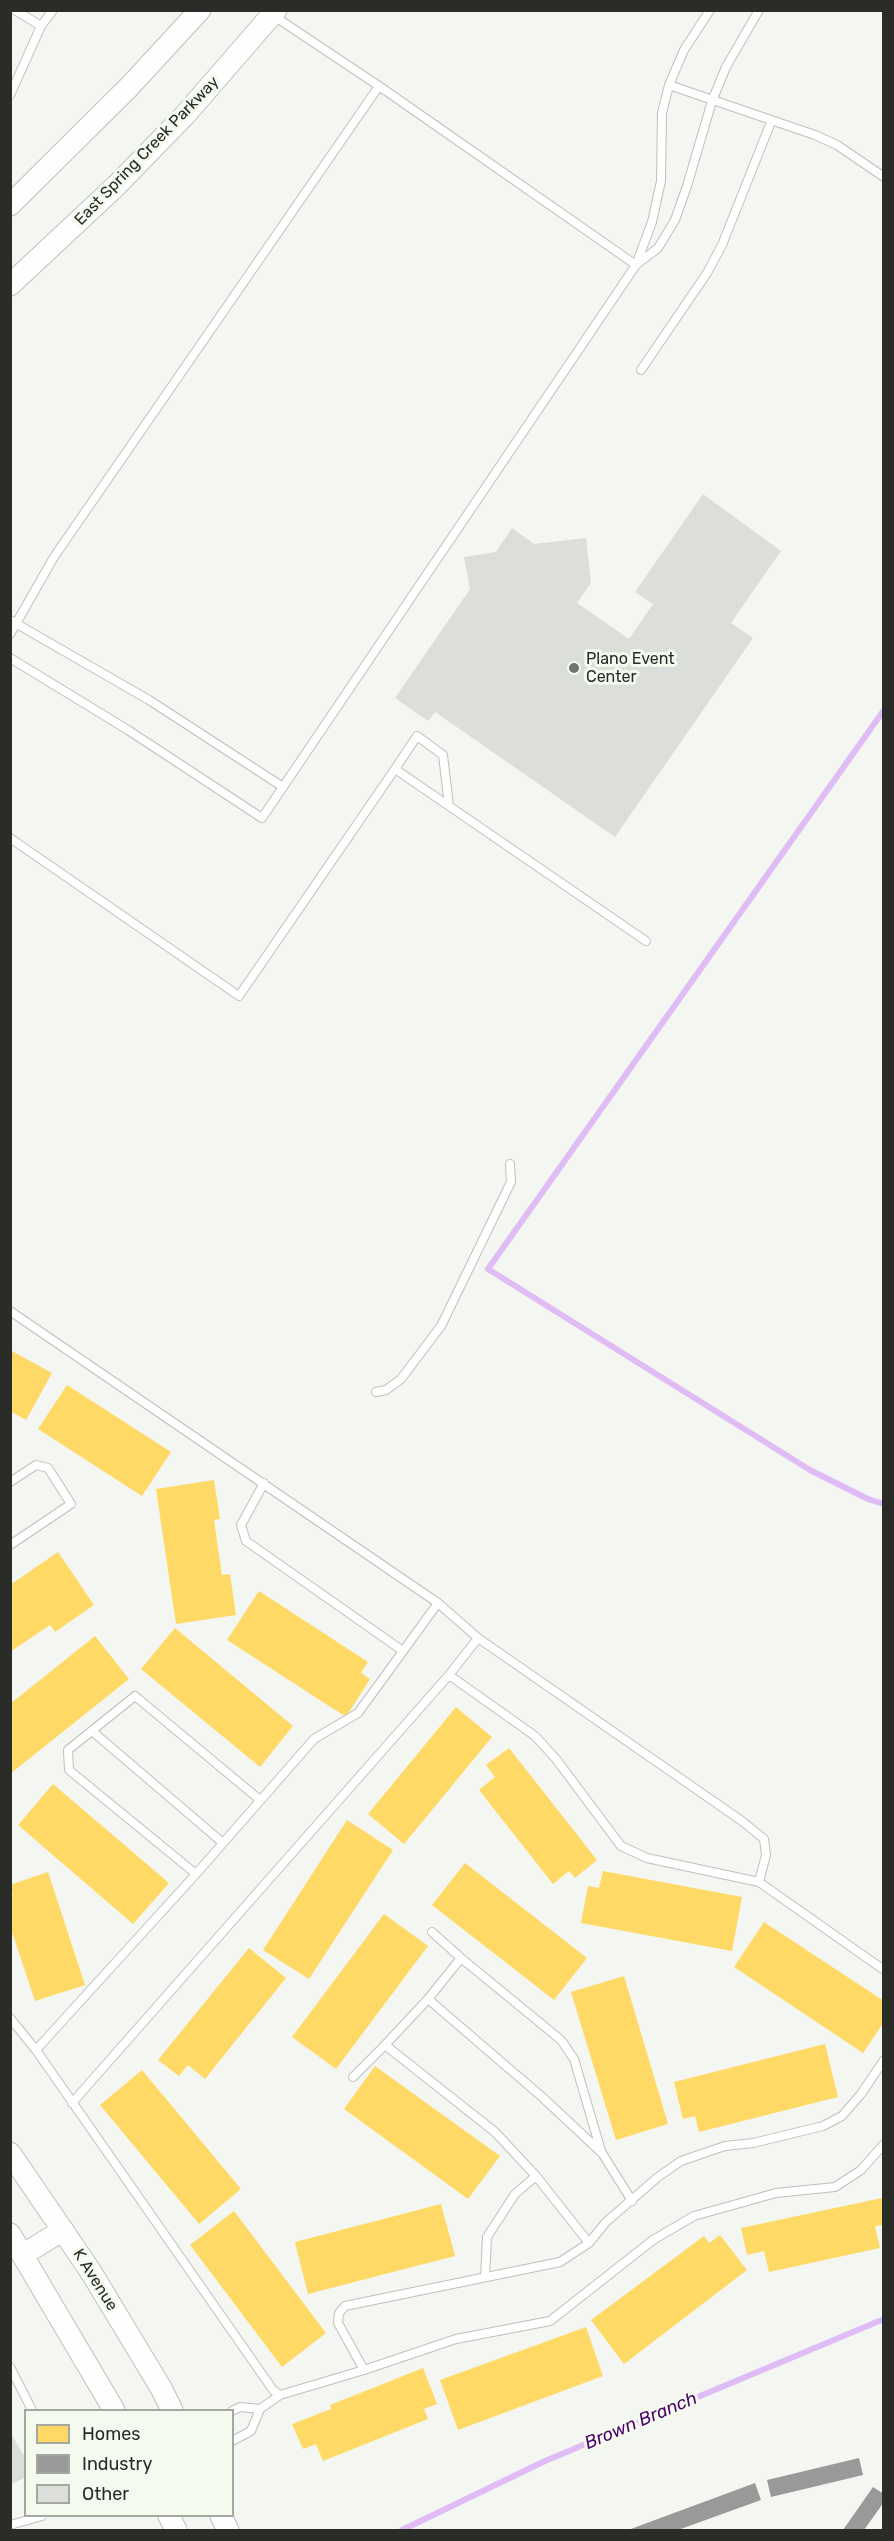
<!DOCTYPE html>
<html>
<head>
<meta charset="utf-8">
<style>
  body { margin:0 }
  #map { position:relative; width:894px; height:2541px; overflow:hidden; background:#f4f7f1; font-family:Rubik,sans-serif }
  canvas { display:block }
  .frame { position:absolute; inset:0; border:12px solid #2a2c28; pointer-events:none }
  .legend { position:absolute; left:24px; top:2409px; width:210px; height:108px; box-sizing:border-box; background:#f5faee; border:2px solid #a4a89f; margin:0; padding:8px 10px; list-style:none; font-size:18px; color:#2a2c28 }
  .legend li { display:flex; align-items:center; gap:12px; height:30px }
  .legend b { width:30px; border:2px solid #a4a89f }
</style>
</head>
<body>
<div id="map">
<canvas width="894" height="2541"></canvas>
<div class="frame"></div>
<ul class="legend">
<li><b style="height:16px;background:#ffd966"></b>Homes</li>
<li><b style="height:16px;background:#999"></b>Industry</li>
<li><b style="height:16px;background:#dcded9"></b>Other</li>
</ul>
</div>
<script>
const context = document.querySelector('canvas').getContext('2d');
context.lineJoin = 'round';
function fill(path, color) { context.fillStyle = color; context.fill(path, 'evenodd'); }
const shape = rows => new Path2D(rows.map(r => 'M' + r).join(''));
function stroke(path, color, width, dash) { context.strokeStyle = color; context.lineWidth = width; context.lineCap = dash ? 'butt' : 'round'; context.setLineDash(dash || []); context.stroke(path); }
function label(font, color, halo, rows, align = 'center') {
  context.font = font + ' Rubik,sans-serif'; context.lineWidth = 6; context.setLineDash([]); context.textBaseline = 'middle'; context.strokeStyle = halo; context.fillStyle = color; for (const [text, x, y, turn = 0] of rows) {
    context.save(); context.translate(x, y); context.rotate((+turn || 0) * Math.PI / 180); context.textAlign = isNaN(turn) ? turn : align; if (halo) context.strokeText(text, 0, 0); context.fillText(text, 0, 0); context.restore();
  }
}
fill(shape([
  [10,1350,52,1373,26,1420,10,1411],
  [67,1385,171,1452,142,1496,38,1429],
  [214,1480,220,1519,214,1520,222,1575,230,1574,236,1615,176,1624,156,1489],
  [58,1552,94,1605,55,1632,50,1625,10,1652,10,1585],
  [259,1591,368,1662,361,1673,370,1679,346,1717,227,1640],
  [175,1628,293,1726,260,1767,141,1669],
  [95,1636,129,1679,10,1774,10,1704],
  [456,1707,492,1737,404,1844,368,1814],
  [509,1748,597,1860,575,1878,569,1871,553,1884,479,1790,495,1777,486,1765],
  [53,1784,169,1883,133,1924,18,1825],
  [347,1820,393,1850,309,1979,263,1950],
  [465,1863,587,1958,554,2000,432,1905],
  [603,1871,742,1897,732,1951,581,1923,588,1886,599,1888],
  [48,1872,85,1985,35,2001,10,1926,10,1896,13,1895,10,1885],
  [384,1914,428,1946,336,2069,292,2037],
  [764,1922,884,2001,884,2022,863,2053,734,1967],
  [249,1948,286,1978,205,2079,188,2065,179,2076,158,2060],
  [624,1976,668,2124,616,2140,571,1992],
  [825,2044,838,2097,699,2132,695,2116,683,2119,674,2082],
  [375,2066,500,2156,468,2199,344,2109],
  [142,2070,241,2189,199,2224,100,2105],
  [882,2198,884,2225,875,2226,880,2248,769,2272,764,2251,747,2255,741,2228],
  [441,2204,455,2256,308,2294,295,2242],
  [234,2211,326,2333,282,2367,190,2245],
  [720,2235,747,2270,624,2364,591,2320,704,2236,709,2243],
  [586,2327,603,2376,458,2430,440,2380],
  [423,2368,437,2404,424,2409,428,2419,323,2461,316,2444,303,2449,292,2424,331,2409,330,2405]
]), '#ffd966');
fill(shape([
  [859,2458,863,2475,771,2497,767,2480],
  [755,2483,761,2500,678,2530,628,2530],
  [873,2487,884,2494,884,2502,864,2530,843,2530]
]), '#999');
stroke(shape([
  [884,710,488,1269,810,1470,868,1499,884,1504],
  [402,2530,545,2461,884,2319]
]), '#dfbcf5', 6);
fill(shape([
  [703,494,781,551,731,623,753,638,615,837,435,712,428,721,395,698,470,589,464,557,496,552,512,528,534,544,586,538,591,583,577,603,629,639,653,604,635,592],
  [10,2432,26,2459,26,2477,10,2485]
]), '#dcded9');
const lane = shape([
  [15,10,41,26],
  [274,16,379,86,636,265],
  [669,85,815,135,837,145,884,177],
  [10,95,41,26,53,10],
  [637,264,658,248,675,220,687,186,712,101,726,67,759,10],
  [641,370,707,273,722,245,771,122],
  [10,620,149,700,283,787],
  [10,634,54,557,379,86],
  [10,658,128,730,262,818,636,265,652,222,661,181,662,113,669,85,684,50,710,10],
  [395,769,417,736,443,755,449,806],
  [10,838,239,996,395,769,646,941],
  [10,1311,438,1603,478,1638,742,1821,764,1839,766,1855,759,1882],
  [376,1392,386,1390,401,1379,441,1326,511,1182,510,1164],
  [10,1482,36,1465,48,1468,71,1504,10,1545],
  [264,1483,241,1525,246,1541,403,1651],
  [449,1675,535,1736,556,1759,621,1846,647,1858,759,1882,884,1970],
  [92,1731,223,1843],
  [196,1874,69,1770,68,1750,135,1696,260,1800],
  [432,1932,461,1958],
  [428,1999,461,1958,561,2040,574,2059,601,2151],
  [10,2018,36,2050,273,2390,280,2395,364,2370,456,2339,550,2321,653,2240,694,2216,776,2193,835,2187,861,2170,884,2144],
  [36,2050,196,1874,314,1739,358,1713,438,1603],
  [353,2077,385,2045],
  [72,2103,449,1675,478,1638],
  [589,2243,536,2176,495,2132,385,2045,428,1999,541,2096,602,2153,632,2201],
  [485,2277,487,2237,515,2194,536,2176],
  [10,2367,32,2410],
  [364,2370,338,2323,339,2313,345,2306,560,2262,589,2243,606,2222,658,2177,681,2161,725,2146,753,2143,823,2126,842,2116,861,2094,884,2060],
  [232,2411,240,2407,260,2409],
  [232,2441,251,2431,260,2409,280,2395],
  [10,2525,42,2516]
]);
const secondary = shape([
  [10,205,129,87,200,10],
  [10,285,117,185,185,115,276,10],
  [10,2153,91,2272,161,2388,172,2410],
  [10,2234,114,2410],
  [24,2254,63,2230],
  [169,2516,176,2530],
  [221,2516,228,2530]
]);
stroke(lane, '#bec0bc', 10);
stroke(secondary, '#bec0bc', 23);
stroke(lane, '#fdfefd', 8);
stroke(secondary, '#fdfefd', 21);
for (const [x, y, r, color] of [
  [574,668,6,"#71736e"]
]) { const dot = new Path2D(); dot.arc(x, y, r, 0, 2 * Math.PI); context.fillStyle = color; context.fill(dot); stroke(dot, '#f5faee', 2); }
label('16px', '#2a2c28', '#f5faee', [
  ["East Spring Creek Parkway",147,151,-46],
  ["K Avenue",95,2280,58]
]);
label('16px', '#2a2c28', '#f5faee', [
  ["Plano Event",586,659],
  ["Center",586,677]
], 'left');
label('italic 18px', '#4b026a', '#f5faee', [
  ["Brown Branch",641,2421,-23]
]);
</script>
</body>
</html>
